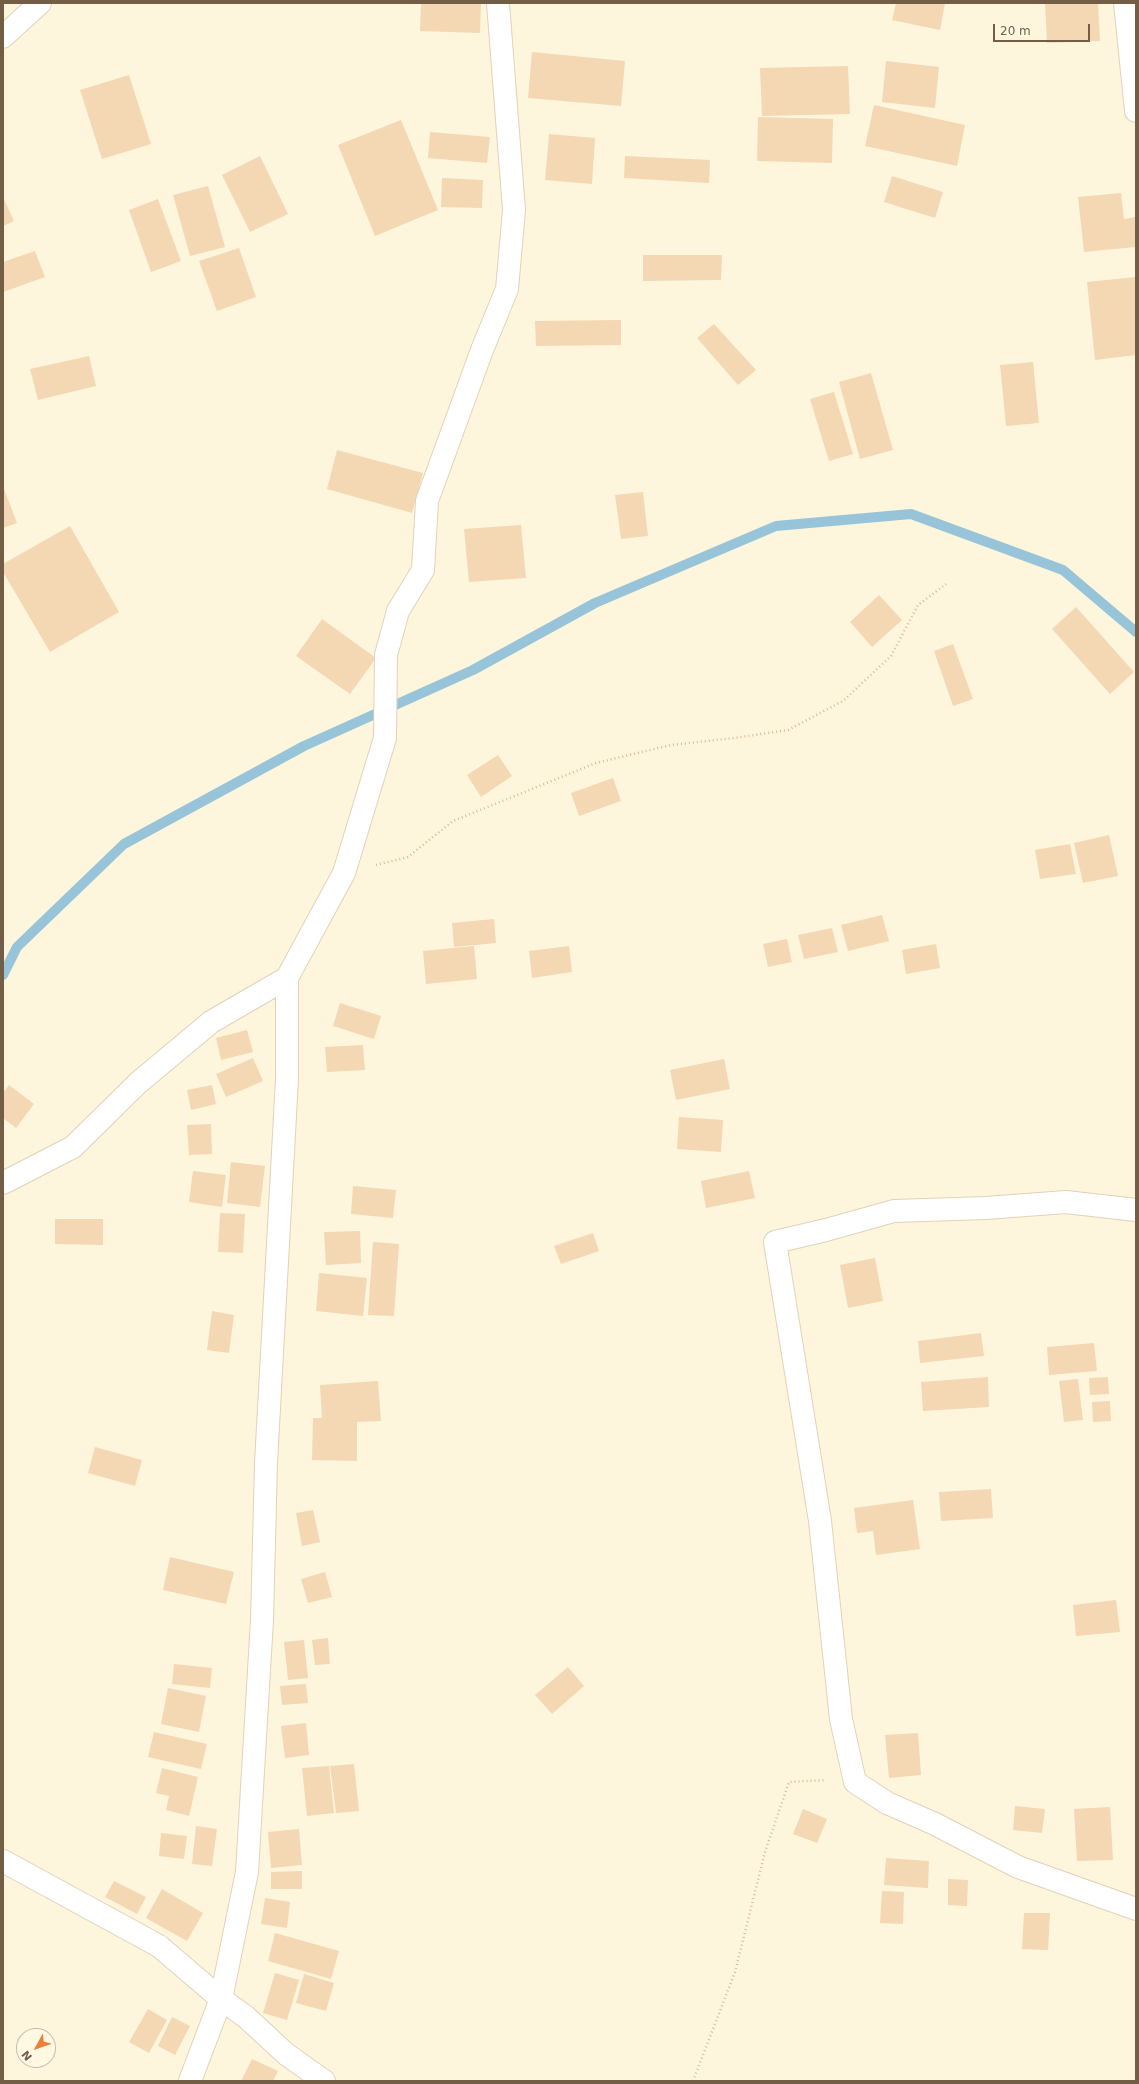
<!DOCTYPE html>
<html>
<head>
<meta charset="utf-8">
<style>
  body { margin:0 }
  #map { position:relative; width:1139px; height:2084px; overflow:hidden; background:#fdf6dd; font-family:"DejaVu Sans",sans-serif }
  canvas { display:block }
  .frame { position:absolute; inset:0; border:4px solid #735d45; pointer-events:none }
  .north { position:absolute; left:16px; top:2028px; width:40px; height:40px; box-sizing:border-box; background:#fff9e4; border:1px solid #c7bba4; border-radius:50%; rotate:230deg; font-size:11px; font-weight:700; line-height:16px; text-align:center; color:#735d45 }
  .north::after { content:''; display:block; margin:auto; width:14px; height:18px; background:#ee7f3b; clip-path:polygon(50% 0,100% 100%,50% 72%,0 100%) }
  .scale { position:absolute; left:993px; top:24px; width:97px; height:18px; box-sizing:border-box; border:2px solid #735d45; border-top:0; padding-left:5px; font-size:12px; line-height:14px; white-space:nowrap; color:#735d45; -webkit-text-stroke:3px #fff9e4; paint-order:stroke }
</style>
</head>
<body>
<div id="map">
<canvas width="1139" height="2084"></canvas>
<div class="frame"></div>
<div class="north">N</div>
<div class="scale">20 m</div>
</div>
<script>
const context = document.querySelector('canvas').getContext('2d');
context.lineJoin = 'round';
const shape = rows => new Path2D(rows.map(r => 'M' + r).join(''));
function stroke(path, color, width, dash) { context.strokeStyle = color; context.lineWidth = width; context.lineCap = dash ? 'butt' : 'round'; context.setLineDash(dash || []); context.stroke(path); }
function fill(path, color) { context.fillStyle = color; context.fill(path, 'evenodd'); }
stroke(shape([
  [3,975,17,947,124,844,304,746,473,670,595,603,776,526,911,514,1063,570,1136,632]
]), '#97c4d9', 10);
fill(shape([
  [421,3,481,3,480,33,420,31],
  [896,3,945,3,940,30,892,20],
  [1045,3,1098,3,1100,41,1047,43],
  [532,52,625,61,621,106,528,98],
  [886,61,939,67,935,108,882,102],
  [848,66,850,114,762,116,760,68],
  [129,75,151,144,102,159,80,90],
  [874,105,965,125,957,166,865,146],
  [758,117,833,119,832,163,757,161],
  [401,120,438,210,375,236,338,145],
  [430,132,490,137,487,163,428,158],
  [549,134,595,138,592,184,545,180],
  [260,156,288,214,250,232,222,175],
  [625,156,710,160,709,183,624,178],
  [892,176,943,192,935,218,884,202],
  [442,178,483,180,482,208,441,207],
  [208,186,225,247,190,256,173,195],
  [1121,193,1124,219,1135,217,1136,247,1084,252,1078,197],
  [3,197,14,221,3,226],
  [158,199,181,261,151,272,129,210],
  [239,248,256,297,217,311,199,261],
  [35,251,45,277,3,292,3,262],
  [643,255,722,255,721,280,643,281],
  [1136,277,1136,355,1095,360,1087,282],
  [621,320,621,345,536,346,535,321],
  [714,324,756,370,738,385,697,338],
  [89,356,96,386,38,400,30,369],
  [1033,362,1039,423,1006,426,1000,365],
  [871,373,893,450,860,459,839,382],
  [834,392,853,454,829,461,810,399],
  [337,450,423,473,412,513,327,489],
  [3,486,17,523,3,528],
  [643,492,648,536,621,539,615,495],
  [521,525,526,578,469,582,464,529],
  [70,526,119,612,50,652,3,572,3,564],
  [879,595,902,620,872,647,850,622],
  [1076,607,1134,672,1110,694,1052,629],
  [322,619,376,658,350,694,296,656],
  [953,644,973,699,953,706,934,651],
  [498,755,512,776,481,797,467,775],
  [613,778,621,801,579,816,571,793],
  [1109,835,1118,876,1083,883,1074,843],
  [1070,844,1076,874,1040,879,1035,850],
  [882,915,889,941,848,951,841,925],
  [494,919,496,943,454,947,452,923],
  [832,928,838,952,804,959,798,935],
  [787,939,792,962,768,967,763,944],
  [936,944,940,968,906,974,902,950],
  [474,946,477,979,426,984,423,951],
  [569,946,572,972,532,978,529,951],
  [340,1003,381,1016,374,1039,333,1026],
  [247,1030,253,1052,221,1060,216,1038],
  [363,1045,365,1070,327,1072,325,1047],
  [253,1058,263,1081,226,1097,216,1074],
  [724,1059,730,1089,676,1100,670,1070],
  [9,1085,34,1104,16,1128,3,1118,3,1093],
  [212,1085,216,1104,191,1110,187,1090],
  [679,1117,723,1120,721,1152,677,1149],
  [211,1124,212,1154,189,1155,187,1125],
  [231,1162,265,1166,260,1207,227,1203],
  [193,1171,226,1175,222,1207,189,1202],
  [749,1171,755,1198,706,1208,701,1181],
  [353,1186,396,1190,393,1218,351,1214],
  [220,1213,245,1214,243,1253,218,1252],
  [55,1219,103,1219,103,1245,55,1244],
  [360,1231,361,1263,326,1265,324,1232],
  [593,1233,599,1251,561,1264,554,1246],
  [373,1242,399,1244,394,1316,368,1315],
  [875,1258,883,1301,848,1308,840,1265],
  [319,1273,367,1278,363,1316,316,1311],
  [212,1311,234,1315,229,1353,207,1350],
  [981,1333,984,1356,920,1363,918,1341],
  [1094,1343,1097,1371,1049,1375,1047,1347],
  [988,1377,989,1407,923,1411,921,1382],
  [1108,1377,1109,1394,1090,1395,1089,1378],
  [1078,1379,1083,1420,1064,1422,1059,1381],
  [378,1381,381,1421,357,1422,357,1461,312,1460,313,1418,322,1418,320,1385],
  [1110,1401,1111,1421,1093,1422,1092,1402],
  [95,1447,142,1460,135,1486,88,1473],
  [991,1489,993,1518,941,1521,939,1492],
  [913,1500,920,1549,876,1555,873,1531,857,1533,854,1508],
  [313,1510,320,1542,302,1546,296,1513],
  [170,1557,234,1572,226,1604,163,1590],
  [325,1572,332,1597,308,1603,301,1579],
  [1116,1600,1120,1632,1076,1636,1073,1605],
  [328,1638,330,1664,315,1665,312,1640],
  [304,1640,308,1678,288,1680,284,1642],
  [174,1664,212,1668,210,1688,172,1684],
  [568,1667,584,1686,552,1714,535,1695],
  [306,1684,308,1703,282,1705,280,1686],
  [168,1688,206,1696,199,1732,161,1724],
  [306,1723,309,1755,285,1758,281,1726],
  [154,1732,207,1744,201,1769,148,1757],
  [918,1733,921,1775,889,1778,885,1735],
  [354,1764,359,1811,336,1813,330,1766],
  [329,1766,334,1813,307,1816,302,1768],
  [162,1768,198,1777,189,1816,166,1810,169,1796,156,1793],
  [1015,1806,1045,1809,1042,1833,1013,1830],
  [1110,1807,1113,1860,1077,1861,1074,1809],
  [803,1809,827,1819,817,1843,793,1834],
  [196,1826,217,1829,212,1866,192,1864],
  [299,1829,302,1865,271,1868,268,1832],
  [161,1833,187,1836,184,1859,159,1856],
  [886,1858,929,1861,928,1888,884,1885],
  [302,1871,302,1889,271,1889,271,1872],
  [948,1879,968,1880,967,1906,948,1905],
  [114,1881,146,1897,137,1914,105,1897],
  [162,1889,203,1913,187,1941,146,1918],
  [882,1891,904,1892,903,1924,880,1923],
  [265,1898,290,1902,287,1928,261,1924],
  [1024,1913,1050,1913,1048,1950,1022,1949],
  [275,1933,339,1951,331,1979,268,1961],
  [275,1973,299,1980,287,2020,263,2013],
  [304,1974,334,1983,326,2011,296,2003],
  [148,2009,167,2020,149,2053,129,2042],
  [172,2017,190,2026,175,2055,158,2046],
  [252,2059,278,2071,273,2081,241,2081]
]), '#f4d7b3');
const street = shape([
  [1125,3,1136,111],
  [3,37,40,3],
  [3,1183,73,1147,138,1083,211,1022,287,978],
  [1136,1210,1066,1202,986,1208,894,1211,826,1230,775,1242,820,1521,841,1719,855,1782,887,1803,935,1824,1018,1867,1136,1909],
  [3,1861,159,1946,221,1999,246,2017,286,2054,324,2081],
  [190,2081,221,1999,247,1872,262,1620,266,1463,287,1079,287,978,344,873,385,738,386,655,398,611,423,570,427,501,482,350,507,289,514,210,498,3]
]);
stroke(street, '#e1d2b9', 24);
stroke(shape([
  [376,865,408,857,453,821,596,763,671,745,734,738,788,730,843,701,891,656,918,605,946,584],
  [693,2081,735,1972,765,1852,789,1782,826,1780]
]), '#d8ba97', 2.5, [1, 3]);
stroke(street, '#fff', 22);
</script>
</body>
</html>
